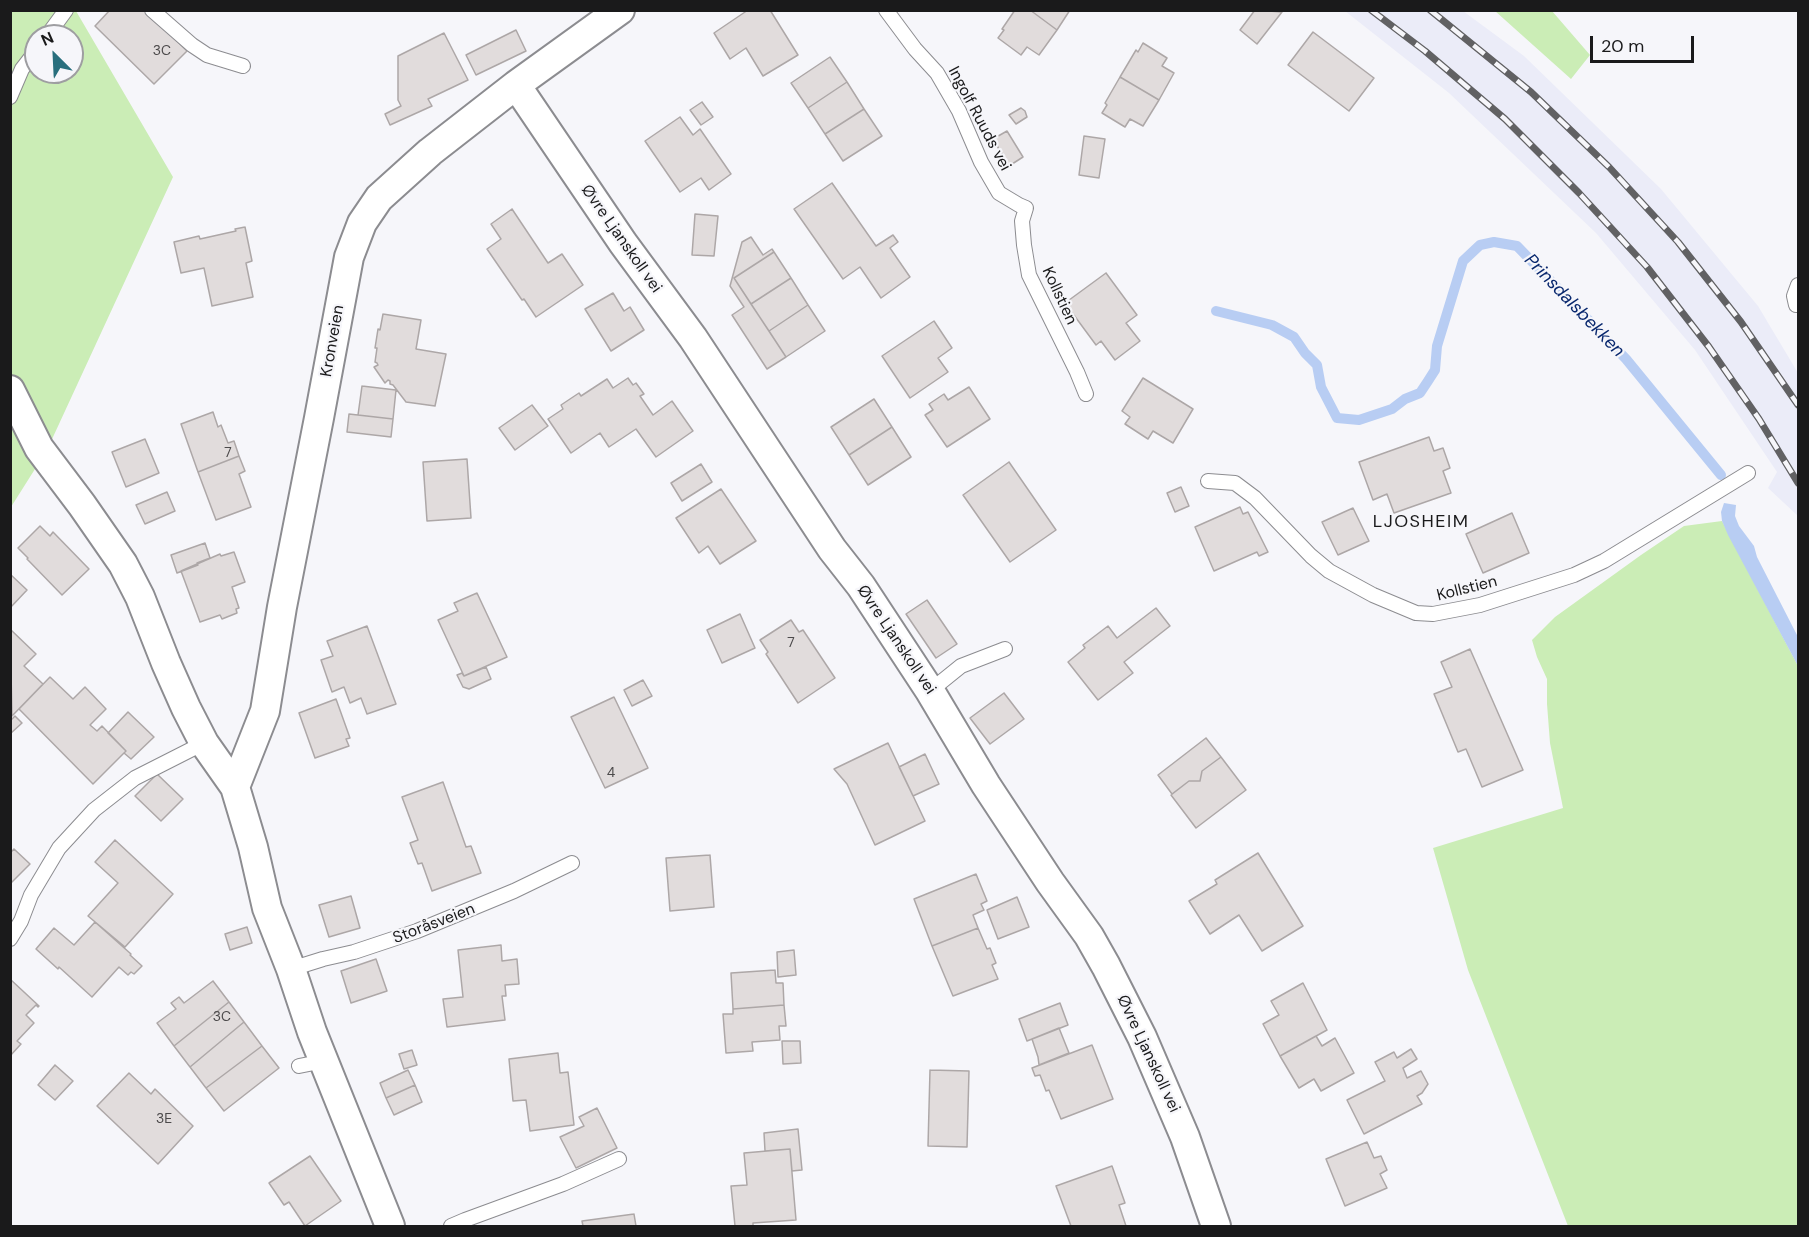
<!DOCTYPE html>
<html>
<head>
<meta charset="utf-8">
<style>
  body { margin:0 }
  #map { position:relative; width:1809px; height:1237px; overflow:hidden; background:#f6f6fa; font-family:"DM Sans",sans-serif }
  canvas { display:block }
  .frame { position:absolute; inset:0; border:12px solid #1a1a1b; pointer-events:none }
  .north { position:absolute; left:24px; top:24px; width:60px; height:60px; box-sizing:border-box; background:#f6f6fa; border:2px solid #9e9ea1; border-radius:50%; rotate:336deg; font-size:16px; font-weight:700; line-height:24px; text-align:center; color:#1a1a1b }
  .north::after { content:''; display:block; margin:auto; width:21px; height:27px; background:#296f7d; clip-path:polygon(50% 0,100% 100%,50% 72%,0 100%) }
  .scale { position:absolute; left:1590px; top:36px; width:104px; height:27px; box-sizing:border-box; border:3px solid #1a1a1b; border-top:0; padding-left:8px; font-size:18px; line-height:21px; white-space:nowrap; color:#1a1a1b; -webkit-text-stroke:4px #f6f6fa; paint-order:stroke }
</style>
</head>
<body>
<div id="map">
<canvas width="1809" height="1237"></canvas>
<div class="frame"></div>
<div class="north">N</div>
<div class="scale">20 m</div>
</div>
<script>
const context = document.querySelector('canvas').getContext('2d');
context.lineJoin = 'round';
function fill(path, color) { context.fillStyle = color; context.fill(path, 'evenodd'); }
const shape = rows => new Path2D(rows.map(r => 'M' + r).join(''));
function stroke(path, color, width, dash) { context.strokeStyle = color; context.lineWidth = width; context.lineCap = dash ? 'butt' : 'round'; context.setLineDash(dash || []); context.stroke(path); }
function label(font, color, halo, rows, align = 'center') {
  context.font = font + ' "DM Sans",sans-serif'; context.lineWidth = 4.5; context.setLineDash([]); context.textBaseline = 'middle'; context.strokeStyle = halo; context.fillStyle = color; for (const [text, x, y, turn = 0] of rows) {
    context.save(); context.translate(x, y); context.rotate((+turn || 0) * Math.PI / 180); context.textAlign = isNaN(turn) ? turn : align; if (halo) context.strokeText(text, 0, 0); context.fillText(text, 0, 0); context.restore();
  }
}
fill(shape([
  [1345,11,1463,11,1524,56,1661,189,1758,306,1798,373,1798,516,1768,488,1777,472,1695,350,1596,233,1449,93]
]), '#ebecf8');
fill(shape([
  [11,11,76,11,173,177,47,450,11,507],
  [36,36,72,36,72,72,36,72],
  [1495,11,1552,11,1590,55,1571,79],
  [1722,521,1798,666,1798,1226,1568,1226,1468,970,1433,848,1563,808,1550,743,1547,704,1547,679,1537,657,1532,640,1555,617,1641,555,1684,526]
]), '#cbedb6');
fill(shape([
  [1724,503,1736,505,1735,516,1739,526,1754,546,1757,557,1798,637,1798,666,1728,535,1722,521,1721,512]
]), '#b8cdf3');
stroke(shape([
  [1216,311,1272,325,1294,337,1305,353,1317,365,1321,387,1337,418,1359,420,1392,409,1405,399,1420,393,1428,381,1435,370,1437,346,1463,261,1480,245,1494,242,1517,246,1626,359,1721,475]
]), '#b8cdf3', 10);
const building = shape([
  [110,10,146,10,187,51,154,84,95,26,110,10],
  [748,10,770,10,798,55,763,76,746,48,730,59,714,33,748,10],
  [1015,10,1030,10,1057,30,1039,55,1027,47,1021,55,998,38,1004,30,1002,29,1015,10],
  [1030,10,1070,10,1057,30,1030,10],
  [1255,10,1282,12,1257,44,1240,30,1255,10],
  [516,30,526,51,476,75,466,55,516,30],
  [1313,32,1374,78,1349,111,1288,65,1313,32],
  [444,33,468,80,428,99,432,106,390,125,385,114,401,106,398,100,398,56,444,33],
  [1143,43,1167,58,1162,66,1174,73,1159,100,1120,77,1136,50,1138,52,1143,43],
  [830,57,847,82,808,108,791,83,830,57],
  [1120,77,1159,100,1143,126,1130,119,1125,127,1102,113,1107,105,1105,103,1120,77],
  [847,82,864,109,825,134,808,108,847,82],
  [702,102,713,117,701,125,690,110,702,102],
  [1021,108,1025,111,1027,117,1016,124,1009,115,1021,108],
  [864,109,882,136,843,161,825,134,864,109],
  [680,117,693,135,700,129,731,174,709,190,701,178,680,192,645,141,680,117],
  [1007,131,1023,157,1009,166,993,139,1007,131],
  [1084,136,1105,139,1099,178,1079,175,1084,136],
  [832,183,876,246,893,235,898,242,890,248,910,277,881,298,860,267,843,279,794,209,832,183],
  [512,209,548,263,562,254,583,285,536,317,524,299,522,300,487,249,501,239,491,224,512,209],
  [695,214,718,216,714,256,692,255,695,214],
  [245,227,252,261,246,263,253,297,212,306,204,268,181,273,174,242,199,236,200,239,236,231,235,229,245,227],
  [751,237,763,255,772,249,774,252,734,278,786,357,767,369,732,315,744,307,730,286,742,242,751,237],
  [774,252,791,278,751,304,734,278,774,252],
  [1106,273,1137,315,1126,323,1140,341,1115,360,1101,341,1096,345,1065,303,1106,273],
  [791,278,808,305,769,331,751,304,791,278],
  [613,293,624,311,630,307,644,330,611,351,585,309,613,293],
  [808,305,825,331,786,357,769,331,808,305],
  [383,314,421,320,416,349,446,354,435,406,406,402,393,385,390,384,390,381,388,380,385,383,374,367,378,365,377,363,375,362,377,348,375,348,378,329,380,330,383,314],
  [934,321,952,348,938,358,948,372,910,398,882,356,934,321],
  [628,378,633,385,636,383,644,394,640,396,653,415,672,401,693,431,656,457,636,429,609,447,600,433,571,453,548,419,563,409,561,405,579,393,581,396,607,379,613,388,628,378],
  [1143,378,1193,409,1173,443,1153,431,1148,439,1125,424,1130,417,1122,411,1143,378],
  [362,386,396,390,393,419,358,415,362,386],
  [969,387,990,419,947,447,925,415,933,410,929,404,944,394,948,400,969,387],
  [874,399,892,427,849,455,831,427,874,399],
  [532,405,548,426,515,450,499,428,532,405],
  [213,412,218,427,221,425,228,443,234,441,239,456,198,472,181,424,213,412],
  [349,414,393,419,391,437,347,432,349,414],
  [892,427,911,457,868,485,849,455,892,427],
  [1429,437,1434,451,1443,448,1450,468,1443,471,1451,493,1394,513,1387,494,1373,500,1359,462,1429,437],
  [145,439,159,473,126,487,112,452,145,439],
  [239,456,245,471,239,474,251,507,216,520,198,472,239,456],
  [467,459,471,518,427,521,423,462,467,459],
  [1009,462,1056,530,1010,562,963,495,1009,462],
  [701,464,712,482,682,501,671,483,701,464],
  [1181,487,1189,506,1175,512,1167,493,1181,487],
  [721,489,756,541,720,564,708,546,699,553,676,518,721,489],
  [167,492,175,511,145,524,136,505,167,492],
  [1240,507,1243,514,1248,512,1268,552,1259,556,1257,552,1214,571,1195,527,1240,507],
  [1353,508,1369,541,1338,555,1322,522,1353,508],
  [1512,513,1529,553,1483,573,1466,534,1512,513],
  [40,526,50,536,53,532,89,569,62,595,27,559,28,558,18,548,40,526],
  [205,543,210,558,197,563,198,565,177,573,171,555,205,543],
  [234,552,245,582,232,587,239,608,236,609,237,613,222,619,220,615,200,622,181,571,220,554,221,556,234,552],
  [10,574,27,590,10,608,10,574],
  [477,593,507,657,464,676,438,620,458,611,454,603,477,593],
  [927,600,957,644,936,658,906,614,927,600],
  [1156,608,1170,626,1124,662,1133,673,1098,700,1068,662,1085,648,1083,645,1108,626,1117,638,1156,608],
  [740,614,755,648,722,663,707,630,740,614],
  [791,620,799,632,803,630,835,678,798,703,766,654,768,652,760,640,791,620],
  [367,626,396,704,367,714,361,698,350,703,344,687,332,692,321,660,333,656,327,641,367,626],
  [10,629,36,654,24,666,43,684,12,716,10,629],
  [1470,649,1523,770,1482,787,1466,749,1458,752,1434,694,1452,687,1441,662,1470,649],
  [486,667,491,679,469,689,463,687,457,675,462,673,464,676,486,667],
  [50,677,73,699,85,687,106,709,90,725,97,731,102,726,126,751,93,784,19,709,50,677],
  [643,680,652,696,632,706,624,690,643,680],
  [1004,693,1024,719,990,744,970,718,1004,693],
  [614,697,648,768,605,788,571,717,614,697],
  [336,699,350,738,346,739,349,746,315,758,299,713,336,699],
  [128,712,154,737,131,759,124,753,126,751,108,733,128,712],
  [15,716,22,723,10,734,10,721,15,716],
  [1206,738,1221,757,1202,771,1200,781,1189,781,1172,794,1158,775,1206,738],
  [888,743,925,821,875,845,847,784,834,769,888,743],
  [925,754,939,784,913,796,899,767,925,754],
  [1221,757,1246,790,1196,828,1171,795,1189,781,1200,781,1202,771,1221,757],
  [157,774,183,799,161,821,135,796,157,774],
  [443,782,466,847,471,846,481,873,432,891,422,863,418,864,410,843,418,840,402,797,443,782],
  [115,840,173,894,125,947,88,916,118,883,95,862,115,840],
  [14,849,30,864,10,884,10,853,14,849],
  [1258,853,1303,926,1262,951,1239,915,1210,934,1189,901,1217,884,1215,880,1258,853],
  [710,855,714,907,670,911,666,858,710,855],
  [976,874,987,901,981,904,984,910,973,915,978,928,932,946,914,899,976,874],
  [351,896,360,928,329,937,319,905,351,896],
  [1017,897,1029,927,998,939,987,910,1017,897],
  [95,922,131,954,130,955,142,966,134,974,131,972,128,975,119,967,92,997,59,967,58,969,36,949,54,928,74,945,95,922],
  [247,927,252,943,230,950,225,934,247,927],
  [978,928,987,949,990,948,996,963,992,965,998,979,953,996,932,946,978,928],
  [501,945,502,961,517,959,519,984,505,985,506,996,502,996,505,1020,447,1027,443,999,463,997,458,950,501,945],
  [794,950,796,975,778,977,777,952,794,950],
  [376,959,387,991,351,1003,341,971,376,959],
  [775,970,776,983,783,983,784,1005,733,1009,731,973,775,970],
  [10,979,39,1006,38,1007,36,1005,26,1015,34,1023,17,1041,21,1044,10,1056,10,979],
  [213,981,229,1002,174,1046,157,1023,176,1009,171,1003,179,997,184,1003,213,981],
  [1303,983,1327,1030,1280,1056,1263,1024,1279,1015,1271,1001,1303,983],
  [229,1002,244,1022,190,1067,174,1046,229,1002],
  [1060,1003,1068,1025,1027,1041,1019,1019,1060,1003],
  [784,1005,786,1026,779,1026,780,1040,752,1042,753,1051,726,1053,723,1014,733,1014,733,1009,784,1005],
  [244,1022,262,1046,206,1088,190,1067,244,1022],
  [1059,1028,1069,1053,1039,1065,1038,1057,1032,1039,1059,1028],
  [1316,1036,1322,1046,1335,1038,1354,1073,1321,1091,1314,1079,1299,1088,1280,1056,1316,1036],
  [782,1041,800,1041,801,1063,783,1064,782,1041],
  [1092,1045,1113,1099,1061,1119,1049,1090,1046,1091,1040,1075,1035,1076,1032,1068,1092,1045],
  [262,1046,279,1068,224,1111,206,1088,262,1046],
  [1411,1049,1417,1059,1403,1068,1407,1078,1421,1071,1428,1084,1422,1093,1417,1096,1422,1104,1364,1134,1347,1100,1385,1081,1375,1062,1394,1052,1397,1058,1411,1049],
  [412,1050,417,1065,404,1069,399,1054,412,1050],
  [558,1053,560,1073,568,1072,574,1125,530,1131,526,1100,513,1101,509,1059,558,1053],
  [55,1065,73,1081,55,1100,38,1085,55,1065],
  [408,1070,415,1085,386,1098,380,1083,408,1070],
  [930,1070,969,1071,967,1147,928,1146,930,1070],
  [129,1073,151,1094,155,1089,193,1126,158,1164,97,1106,129,1073],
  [415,1085,422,1102,394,1115,386,1098,415,1085],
  [597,1108,617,1148,576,1168,560,1137,584,1126,579,1117,597,1108],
  [798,1129,802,1170,792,1171,790,1149,765,1151,764,1133,798,1129],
  [1367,1142,1374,1158,1381,1156,1387,1170,1380,1174,1387,1188,1345,1206,1326,1159,1367,1142],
  [790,1149,796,1220,753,1223,753,1226,735,1226,731,1186,747,1185,744,1153,790,1149],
  [310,1156,341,1201,305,1226,289,1202,284,1205,269,1183,310,1156],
  [1112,1166,1125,1203,1119,1205,1126,1226,1071,1226,1056,1186,1112,1166],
  [634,1214,636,1226,583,1226,582,1221,634,1214]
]);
fill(building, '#e1dcdc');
stroke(building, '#ada7a7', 1.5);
const lane = shape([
  [152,10,192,45,207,55,243,66],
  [886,10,915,49,937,73,959,111,981,162,999,193,1019,205,1026,208,1022,221,1024,245,1029,275,1077,372,1086,394],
  [47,36,66,10],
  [10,97,22,69,36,51],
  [1796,305,1794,296,1798,285],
  [1208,481,1235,483,1255,498,1311,556,1329,571,1373,595,1416,613,1433,614,1480,605,1574,575,1604,561,1748,473],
  [930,691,961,666,1005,649],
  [10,939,21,921,31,895,59,848,94,810,135,778,204,743],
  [291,969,323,959,354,952,417,931,514,891,572,863],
  [299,1066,324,1061],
  [451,1226,465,1220,563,1184,619,1159]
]);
const street = shape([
  [516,85,623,243,693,338,832,549,861,586,930,691,986,785,1050,882,1089,936,1106,966,1142,1037,1185,1137,1216,1226],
  [10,390,39,448,82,505,123,564,140,597,166,663,186,708,204,743,235,787,253,847,267,908,291,969,312,1032,390,1226],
  [235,787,265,711,282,607,319,418,349,257,362,223,379,198,430,152,516,85,620,10]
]);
stroke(lane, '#8c8c90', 16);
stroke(street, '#8c8c90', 32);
stroke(lane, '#fff', 14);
stroke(street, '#fff', 28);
const rail = shape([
  [1371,10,1425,51,1505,119,1579,193,1647,267,1709,347,1759,419,1798,483],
  [1430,10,1531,92,1609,167,1678,242,1741,322,1798,405]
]);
stroke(rail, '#616163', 7);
stroke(rail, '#f6f6fa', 4.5, [14]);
label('14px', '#4c4a4b', null, [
  ["3C",162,51],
  ["7",228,453],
  ["7",791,643],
  ["4",611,773],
  ["3C",222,1017],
  ["3E",164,1119]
]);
label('16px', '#1a1a1b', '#f6f6fa', [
  ["Ingolf Ruuds vei",979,119,62],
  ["Øvre Ljanskoll vei",621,239,55],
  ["Kollstien",1059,296,65],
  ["Kronveien",333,341,-80],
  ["Kollstien",1467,589,-14],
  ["Øvre Ljanskoll vei",896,640,56],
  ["Storåsveien",434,924,-21],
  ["Øvre Ljanskoll vei",1148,1054,65]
]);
label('italic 18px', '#09286e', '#f6f6fa', [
  ["Prinsdalsbekken",1574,306,46]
]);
context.letterSpacing = '1.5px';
label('18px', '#1a1a1b', '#f6f6fa', [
  ["LJOSHEIM",1421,522]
]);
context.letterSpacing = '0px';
</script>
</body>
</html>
